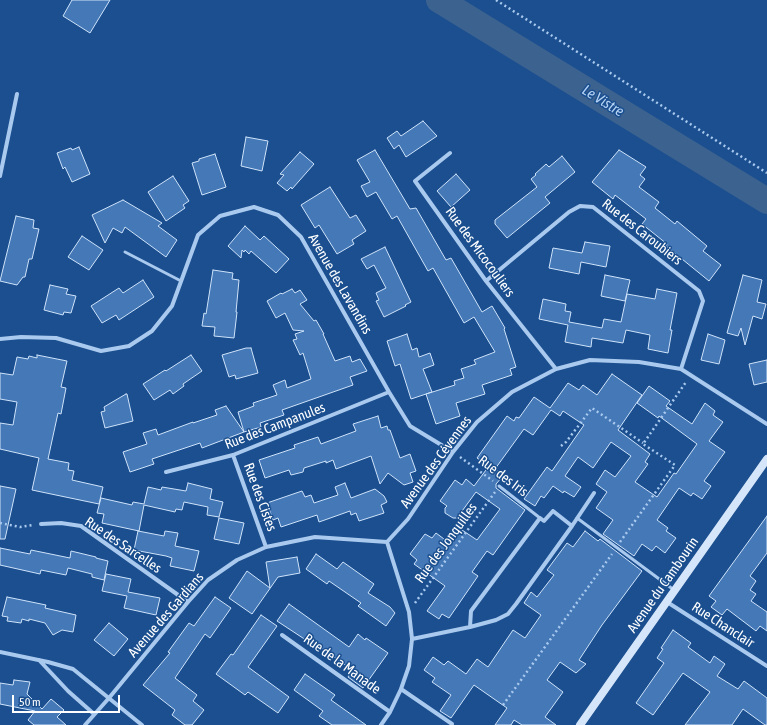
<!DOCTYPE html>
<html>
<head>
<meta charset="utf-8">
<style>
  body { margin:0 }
  #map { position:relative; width:767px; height:725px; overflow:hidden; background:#1b4f8f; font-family:"Asap Condensed",sans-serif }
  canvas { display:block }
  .scale { position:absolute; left:12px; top:695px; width:108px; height:18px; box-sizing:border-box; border:2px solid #fff; border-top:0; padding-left:5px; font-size:12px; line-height:14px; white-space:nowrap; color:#fff; -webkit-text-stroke:3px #1b4f8f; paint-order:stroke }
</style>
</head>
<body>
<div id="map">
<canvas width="767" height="725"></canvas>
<div class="scale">50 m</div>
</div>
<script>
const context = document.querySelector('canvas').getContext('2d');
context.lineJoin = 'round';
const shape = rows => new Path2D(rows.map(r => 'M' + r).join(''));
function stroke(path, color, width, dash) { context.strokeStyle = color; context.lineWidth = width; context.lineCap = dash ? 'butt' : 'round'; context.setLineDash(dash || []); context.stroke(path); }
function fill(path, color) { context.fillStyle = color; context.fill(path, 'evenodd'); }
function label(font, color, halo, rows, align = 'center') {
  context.font = font + ' "Asap Condensed",sans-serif'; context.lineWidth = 3; context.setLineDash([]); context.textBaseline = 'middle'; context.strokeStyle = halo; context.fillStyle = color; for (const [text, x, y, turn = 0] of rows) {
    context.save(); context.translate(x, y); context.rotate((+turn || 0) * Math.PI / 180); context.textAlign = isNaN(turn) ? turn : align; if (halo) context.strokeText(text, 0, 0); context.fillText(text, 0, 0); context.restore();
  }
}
stroke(shape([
  [439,0,767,201]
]), '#3c6290', 26);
const building = shape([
  [72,0,110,0,90,33,63,16,72,0],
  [423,121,437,136,406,157,399,145,394,149,387,138,397,131,401,136,423,121],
  [246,137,268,141,262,171,241,166,246,137],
  [79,147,90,174,72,182,65,167,63,169,57,153,71,148,72,150,79,147],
  [375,150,410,209,416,208,446,260,451,258,482,312,492,306,505,328,504,329,516,367,510,369,512,375,482,385,485,394,456,403,460,416,436,424,426,394,455,385,454,381,464,378,461,369,476,364,474,360,495,352,474,317,464,323,433,268,428,271,397,216,392,219,376,192,367,197,361,186,370,182,357,160,375,150],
  [619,150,646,167,640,175,645,179,639,187,659,202,655,208,675,224,677,221,707,246,703,251,721,265,709,281,666,246,667,244,642,224,646,219,615,195,613,199,592,182,619,150],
  [300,152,314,164,292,189,291,187,287,191,277,183,284,175,280,174,300,152],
  [215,154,226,187,202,195,192,163,199,161,199,159,215,154],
  [562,156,575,172,545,197,550,203,507,238,495,224,495,220,537,187,531,179,536,175,535,174,546,164,549,167,562,156],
  [456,174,470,190,451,207,437,191,456,174],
  [173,176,189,201,183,205,185,208,166,221,148,192,173,176],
  [330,187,350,218,356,215,366,231,352,240,354,244,337,254,319,225,315,228,301,205,330,187],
  [123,200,162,223,158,226,177,240,166,257,125,227,122,233,113,228,105,243,92,215,123,200],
  [16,216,34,220,33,228,39,229,32,259,29,259,25,277,23,277,17,285,0,281,16,216],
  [245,226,260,240,264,236,289,259,276,273,251,251,249,254,245,250,244,252,242,250,241,258,228,246,245,226],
  [82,236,103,250,89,270,68,257,82,236],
  [585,242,610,246,606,267,581,262,579,274,549,268,553,248,582,253,585,242],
  [385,247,411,302,405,305,406,306,384,317,376,301,379,300,376,293,386,288,374,265,367,269,361,259,385,247],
  [213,270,233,273,232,279,239,280,236,312,237,312,234,338,214,336,215,327,202,326,204,313,206,314,207,308,213,270],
  [605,275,630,280,625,301,601,296,605,275],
  [743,275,762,280,757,302,766,304,762,319,753,316,745,345,741,328,738,336,727,333,743,275],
  [143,280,154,297,119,320,116,315,102,323,91,306,119,288,123,293,143,280],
  [50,285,68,289,66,294,76,296,71,313,64,312,63,315,44,310,50,285],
  [292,289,295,293,300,290,307,300,300,304,314,321,316,320,324,334,323,334,335,361,350,356,352,362,360,359,367,371,350,377,353,385,282,410,284,415,260,423,261,427,244,432,238,412,254,406,253,403,277,395,273,385,285,380,287,388,311,379,303,353,300,355,293,340,297,339,295,334,304,331,293,330,285,313,276,318,267,301,281,293,282,294,292,289],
  [657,289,677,293,670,330,672,330,668,353,648,349,650,335,626,330,623,343,592,338,591,347,565,342,568,325,539,319,543,299,566,304,565,311,571,312,569,322,602,328,604,319,621,322,627,294,655,299,657,289],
  [407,334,412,350,417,348,419,357,430,353,434,365,423,369,432,392,411,399,400,364,395,366,387,341,407,334],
  [708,334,725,340,719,364,701,360,708,334],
  [251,348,258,373,236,379,235,375,229,377,222,355,246,348,251,348],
  [37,355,67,361,61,387,66,388,61,414,58,413,48,459,69,463,68,470,74,471,72,480,103,487,99,504,32,490,39,458,0,449,0,423,13,425,17,402,0,399,0,373,13,375,17,357,28,359,29,356,37,358,37,355],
  [191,355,202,371,183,384,184,386,173,394,170,390,154,400,143,384,165,370,166,371,191,355],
  [767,360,767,382,754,385,749,364,767,360],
  [612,374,642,395,618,430,650,454,645,462,648,464,635,482,657,497,674,473,676,474,697,444,659,416,658,418,637,403,649,386,670,401,666,406,692,424,705,403,715,411,713,415,723,422,709,441,725,452,704,481,711,486,702,499,693,493,691,496,679,488,657,520,668,528,666,531,676,538,665,553,656,546,652,551,642,544,634,556,603,534,613,520,596,508,607,492,596,484,605,470,615,477,631,456,611,442,593,468,578,457,565,476,581,487,574,497,564,491,563,493,553,486,544,498,541,496,535,506,524,499,547,467,552,471,584,425,563,411,560,416,551,410,533,435,524,429,495,469,503,476,496,484,496,488,525,510,493,555,487,551,472,572,478,576,449,618,442,614,439,619,427,611,445,586,414,564,417,560,410,554,425,534,432,538,436,533,448,542,459,528,477,540,500,509,476,492,457,518,453,518,445,513,445,508,447,506,440,501,455,480,462,485,466,479,474,486,489,466,477,458,507,416,514,421,516,417,519,418,534,397,550,408,568,383,579,390,583,385,597,395,612,374],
  [126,394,127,394,133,421,105,428,101,412,105,411,104,407,126,394],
  [226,406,244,432,202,448,200,443,152,459,154,464,130,472,123,452,147,444,143,433,156,429,158,435,193,422,193,423,217,415,215,410,226,406],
  [378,416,381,428,387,426,388,430,390,430,400,458,410,454,416,471,410,473,413,482,404,485,388,473,380,484,371,456,336,469,333,460,326,463,326,461,304,468,303,472,291,475,289,470,265,478,259,460,295,448,294,445,318,437,321,444,356,431,353,424,378,416],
  [188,483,212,489,210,499,223,502,219,517,207,515,208,507,184,502,182,510,176,509,175,512,144,505,139,531,102,523,104,514,97,513,101,498,132,505,133,502,144,504,148,487,161,490,162,487,186,491,188,483],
  [345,483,351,498,375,489,384,496,387,502,381,505,384,513,359,521,356,513,351,515,350,511,319,522,317,515,281,527,278,518,273,520,267,503,302,491,305,497,311,495,314,503,338,495,335,487,345,483],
  [0,486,16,489,5,539,0,539,0,486],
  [767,516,767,553,750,576,756,581,750,590,756,594,751,601,767,612,767,631,760,626,756,631,727,609,722,615,711,607,716,601,709,596,767,516],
  [219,518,244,523,239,544,214,539,219,518],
  [138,531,164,536,165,531,178,533,175,546,199,551,194,571,170,566,172,558,166,556,134,550,138,531],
  [585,531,598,541,600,539,642,571,602,625,579,660,586,664,576,673,560,662,547,680,563,692,545,717,556,725,522,725,514,720,511,725,495,725,507,708,474,685,451,718,440,711,451,695,432,682,435,678,424,670,433,657,444,665,448,661,466,674,477,659,488,667,513,630,525,638,541,615,524,603,531,592,537,597,554,575,547,570,567,543,573,547,585,531],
  [0,548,30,554,31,550,70,558,71,551,96,557,96,558,108,561,104,580,92,577,92,574,68,568,66,575,41,570,40,574,0,565,0,548],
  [316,554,337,569,343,562,374,584,368,593,390,607,395,613,386,626,358,606,361,603,329,581,327,584,306,569,316,554],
  [297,557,300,573,278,577,252,614,229,598,247,571,270,588,266,562,297,557],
  [106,574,131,579,128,592,160,598,156,615,124,608,127,596,102,591,106,574],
  [7,597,46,605,45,608,76,615,73,632,62,630,53,635,45,623,29,619,29,621,22,619,21,623,7,621,8,617,2,616,7,597],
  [215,597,231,608,210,638,205,634,175,678,197,695,193,701,204,710,192,725,185,725,172,715,175,710,143,685,170,653,168,652,189,623,194,626,215,597],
  [289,604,349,647,358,634,365,640,366,638,388,653,363,688,348,677,352,670,316,644,315,646,277,621,289,604],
  [261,615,277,626,248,667,289,697,278,713,248,692,245,695,216,674,231,654,233,655,261,615],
  [109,623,128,639,114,656,94,640,109,623],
  [673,630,691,643,688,647,710,663,714,656,725,664,717,676,738,689,744,681,767,698,767,725,765,725,743,709,732,725,685,725,710,692,683,673,653,715,636,703,664,663,657,658,663,649,661,648,673,630],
  [305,674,335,695,331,700,366,725,332,725,319,716,323,711,294,690,305,674],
  [14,680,30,682,27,694,42,709,51,699,64,710,57,717,66,725,34,725,28,720,35,711,0,704,0,683,13,685,14,680]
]);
fill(building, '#4478b7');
stroke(building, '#cfe3fa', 1);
stroke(shape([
  [496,0,767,173],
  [561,446,566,442,592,408,643,443],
  [460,457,493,481],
  [0,523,20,527,33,525],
  [620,542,675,465,643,444,686,382],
  [415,603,495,492],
  [503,705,612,554]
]), '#a9c9ee', 2.5, [2, 3]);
stroke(shape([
  [125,252,181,281],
  [499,486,540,518],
  [577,518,674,590]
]), '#a9c9ee', 3);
stroke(shape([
  [450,153,415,181,486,281,556,369],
  [0,176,17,94],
  [486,281,569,212,580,206,593,207,699,291,703,301,681,369],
  [0,339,21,337,56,338,101,351,129,346,152,331,172,306,198,235,220,216,254,207,278,215,301,237,389,392,410,426,453,452],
  [233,455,266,547],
  [166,472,233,455,389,392],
  [553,511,572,526,516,604,508,614,496,620,470,627,471,611,540,518,544,521,553,511],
  [41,524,61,523,81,526,188,602],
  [572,526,594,493],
  [387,542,408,519,453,452,477,422,512,392,556,369,590,360,639,362,681,369,767,424],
  [667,602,767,666],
  [282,635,390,712],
  [412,639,470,627],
  [0,652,48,662,73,669,142,725],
  [39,660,68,691,94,714],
  [401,689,452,724],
  [85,725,109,698,188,602,208,580,237,560,266,547,315,537,387,542,409,612,412,639,409,666,401,689,390,712,381,725]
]), '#a9c9ee', 4);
stroke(shape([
  [580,725,767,459]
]), '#d6e6fa', 8);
label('14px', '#fff', '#1b4f8f', [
  ["Rue des Caroubiers",642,232,38],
  ["Rue des Micocouliers",480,252,54],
  ["Avenue des Lavandins",340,284,60],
  ["Rue des Campanules",275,426,-21],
  ["Avenue des Cévennes",436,462,-54],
  ["Rue des Iris",503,476,37],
  ["Rue des Cistes",260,497,70],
  ["Rue des Jonquilles",446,543,-54],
  ["Rue des Sarcelles",123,545,34],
  ["Avenue du Cambourin",663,585,-55],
  ["Avenue des Gardians",166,615,-49],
  ["Rue Chanclair",723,625,33],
  ["Rue de la Manade",342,664,36]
]);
label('italic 15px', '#b5d3f5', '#1b4f8f', [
  ["Le Vistre",603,101,32]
]);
</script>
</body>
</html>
